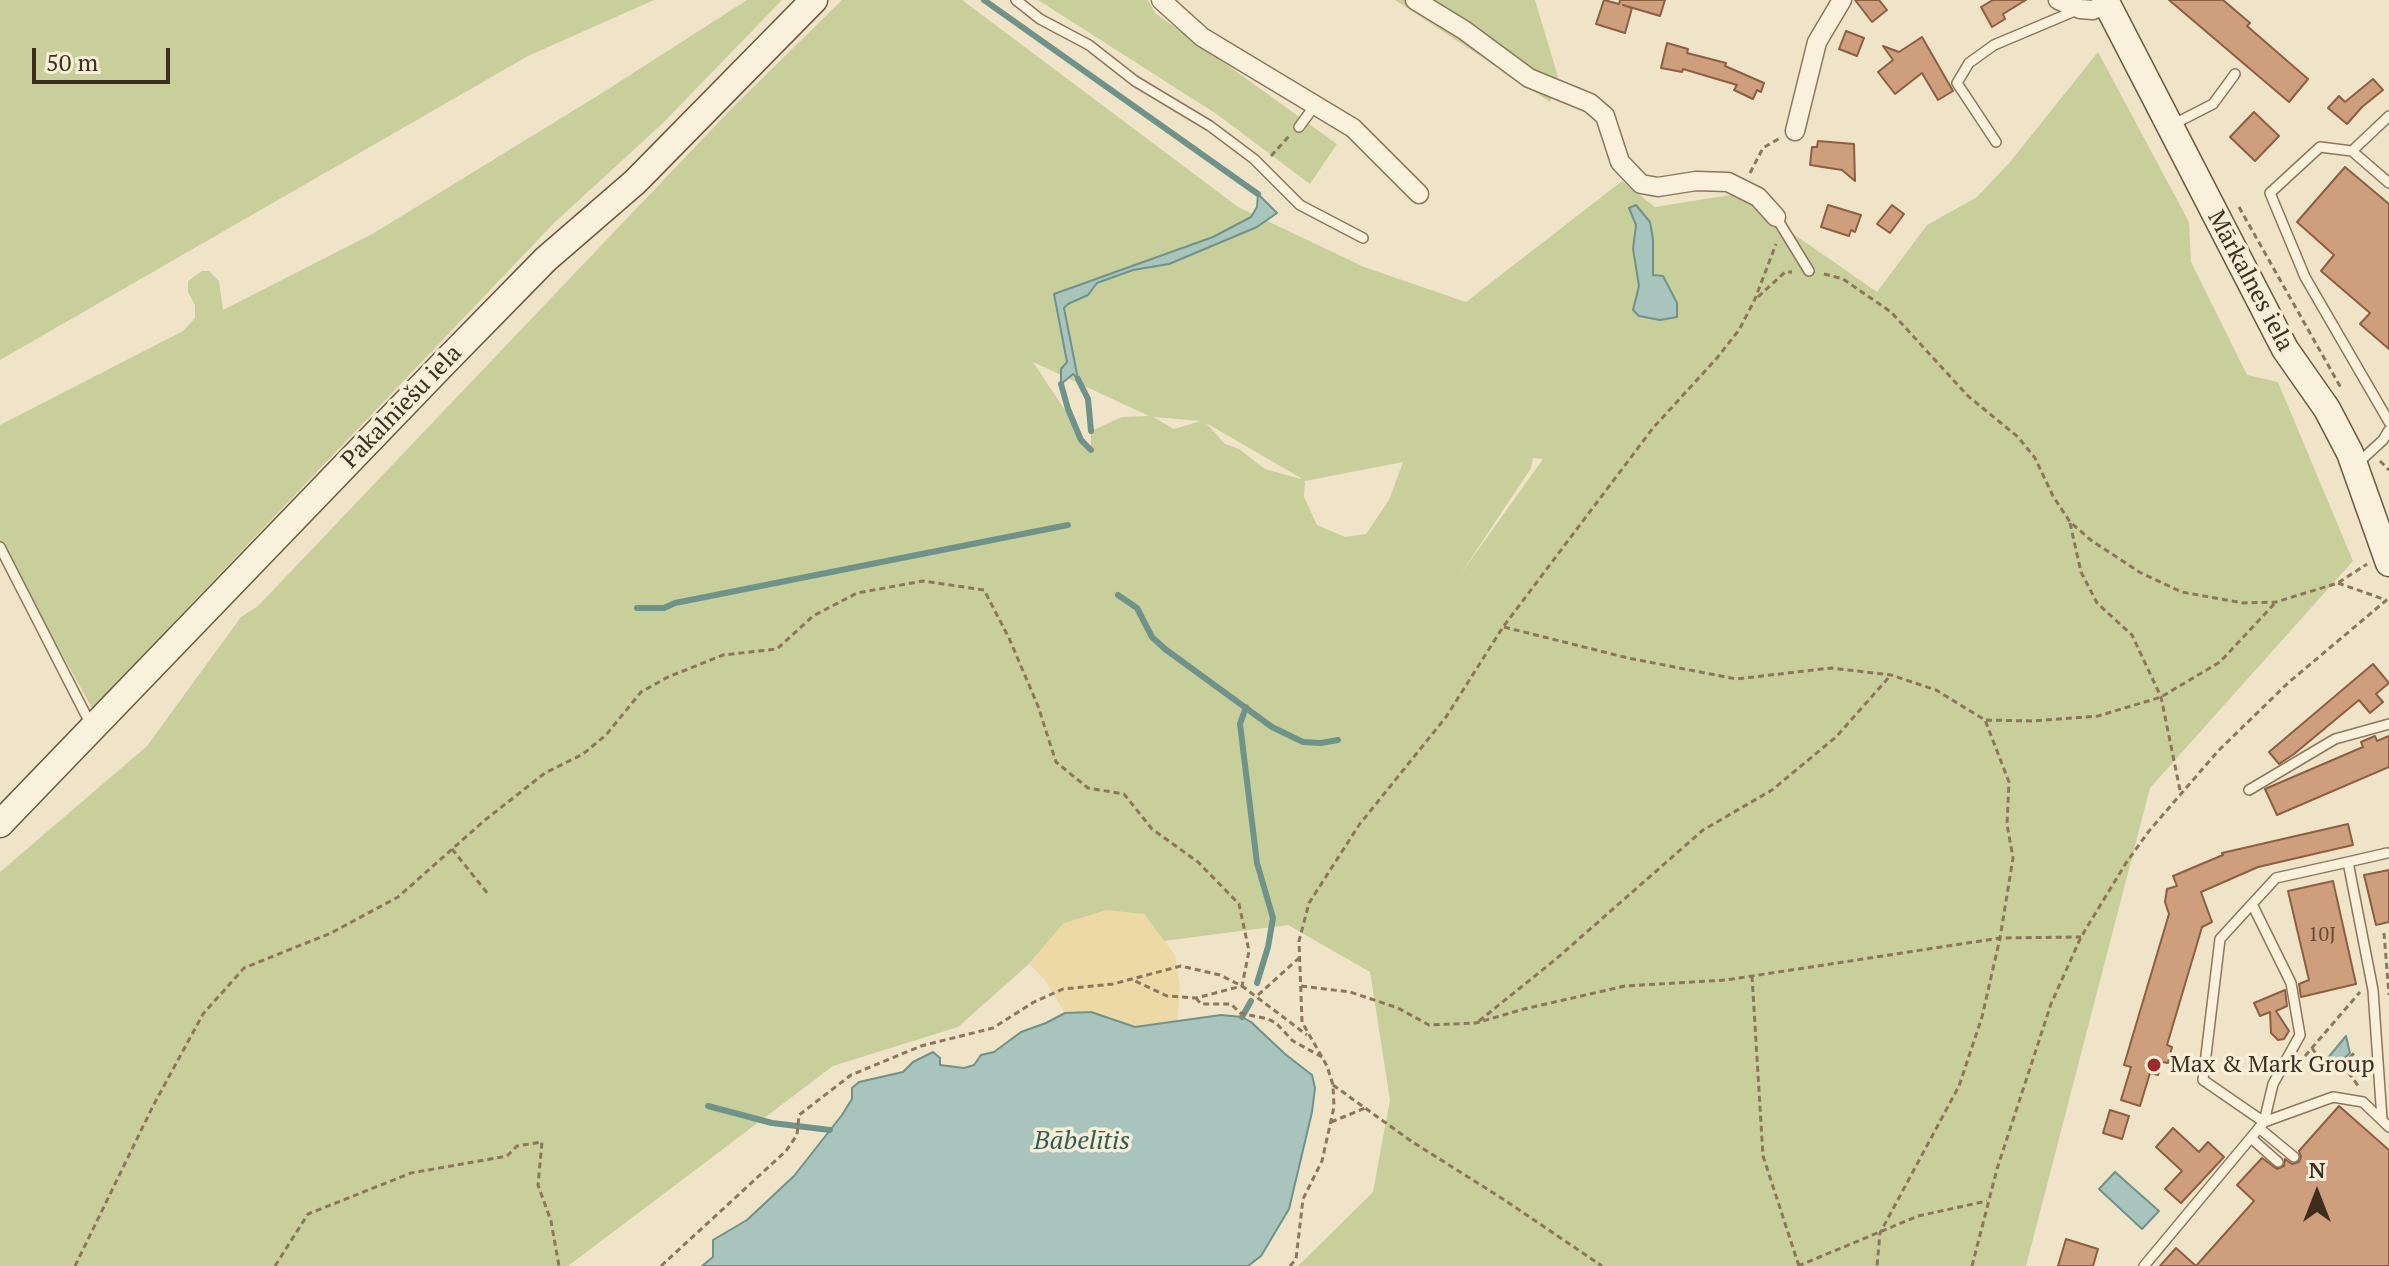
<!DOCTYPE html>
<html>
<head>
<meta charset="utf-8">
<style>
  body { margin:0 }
  #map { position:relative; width:2389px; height:1266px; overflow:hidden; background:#f0e4c8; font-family:"PT Serif",serif }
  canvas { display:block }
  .north { position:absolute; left:2277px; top:1154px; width:80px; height:80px; -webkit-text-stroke:6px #f7eed8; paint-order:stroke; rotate:0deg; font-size:22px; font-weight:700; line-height:32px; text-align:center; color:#3d2e20 }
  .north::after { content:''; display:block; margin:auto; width:28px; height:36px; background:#3d2e20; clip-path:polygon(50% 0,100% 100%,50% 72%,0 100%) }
  .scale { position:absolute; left:32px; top:48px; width:138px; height:36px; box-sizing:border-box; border:4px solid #3d2e20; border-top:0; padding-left:10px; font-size:24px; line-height:28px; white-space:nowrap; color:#3d2e20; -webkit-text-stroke:6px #f7eed8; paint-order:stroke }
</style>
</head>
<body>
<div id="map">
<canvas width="2389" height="1266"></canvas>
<div class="north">N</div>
<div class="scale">50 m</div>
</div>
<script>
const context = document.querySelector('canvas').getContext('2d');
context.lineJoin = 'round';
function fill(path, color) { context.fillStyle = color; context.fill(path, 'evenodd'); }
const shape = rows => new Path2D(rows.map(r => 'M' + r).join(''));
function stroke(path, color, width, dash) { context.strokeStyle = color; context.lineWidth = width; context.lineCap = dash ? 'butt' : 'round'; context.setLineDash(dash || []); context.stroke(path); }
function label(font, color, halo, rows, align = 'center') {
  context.font = font + ' "PT Serif",serif'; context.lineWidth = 7; context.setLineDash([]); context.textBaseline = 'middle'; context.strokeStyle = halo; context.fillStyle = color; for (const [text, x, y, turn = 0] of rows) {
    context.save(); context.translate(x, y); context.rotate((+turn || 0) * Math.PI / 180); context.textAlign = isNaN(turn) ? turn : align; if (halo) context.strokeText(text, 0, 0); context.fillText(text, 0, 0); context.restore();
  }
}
fill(shape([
  [0,0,654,0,528,56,0,360],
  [747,0,782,0,663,123,554,223,92,708,0,543,0,425,183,331,195,318,195,305,188,292,188,281,202,271,209,271,219,281,223,310,374,233,602,93],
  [842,0,962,0,1238,207,1364,267,1466,302,1622,181,1655,207,1736,194,1877,292,1927,225,1977,197,2010,162,2098,52,2189,222,2191,262,2247,375,2278,382,2353,561,2150,788,2026,1266,1298,1266,1373,1192,1390,1100,1370,972,1288,925,1163,941,1144,914,1064,923,1029,964,958,1027,833,1066,568,1266,0,1266,0,872,147,746,241,617,258,606,732,108],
  [1033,362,1149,416,1122,417,1091,431,1091,449],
  [1153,417,1201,421,1174,429],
  [1206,423,1301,478,1301,479,1265,469,1239,449,1225,444],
  [1533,458,1543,459,1460,575,1531,468],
  [1403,462,1389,500,1366,534,1345,537,1317,525,1304,497,1305,481],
  [1038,0,1148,0,1155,13,1337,144,1310,184,1218,115],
  [1395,0,1535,0,1558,77,1550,102]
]), '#c9cf9b');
fill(shape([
  [1106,910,1144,914,1175,955,1180,989,1177,1023,1135,1027,1091,1012,1065,1013,1044,979,1029,964,1064,923]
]), '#ecd9a5');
const water = shape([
  [1258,194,1277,213,1257,227,1169,264,1133,270,1097,283,1088,295,1068,304,1064,308,1078,379,1073,374,1061,384,1061,369,1067,362,1054,294,1213,237,1251,217,1257,207,1258,194],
  [1636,205,1650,222,1653,239,1653,275,1663,276,1677,303,1677,317,1660,320,1639,316,1633,310,1639,286,1633,249,1636,225,1629,208,1636,205],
  [1091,1012,1135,1027,1221,1015,1242,1017,1251,1022,1285,1054,1312,1075,1315,1088,1312,1112,1289,1209,1261,1256,1248,1266,702,1266,713,1257,713,1240,747,1220,794,1176,842,1115,852,1099,852,1088,859,1082,903,1072,913,1062,933,1052,940,1058,940,1065,964,1068,974,1065,981,1055,994,1052,1021,1032,1046,1023,1065,1013,1091,1012],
  [2346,1036,2350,1053,2337,1065,2327,1059,2346,1036],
  [2115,1172,2159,1211,2142,1229,2099,1189,2115,1172]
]);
fill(water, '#a9c4bc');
stroke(water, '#6f938a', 2);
stroke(shape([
  [984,0,1258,194],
  [1078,379,1088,399,1091,431],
  [1061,384,1068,409,1081,440,1091,450],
  [1118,595,1137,608,1152,637,1165,649,1272,727,1303,742,1321,743,1338,740],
  [637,608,664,608,675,603,1068,525],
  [1246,707,1240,724,1257,863,1273,918,1268,947,1257,983],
  [1242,1017,1251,1001],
  [708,1106,772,1123,830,1130]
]), '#6f938a', 6);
const building = shape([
  [1604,0,1619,4,1620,0,1665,0,1660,16,1623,5,1632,8,1625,33,1596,24,1604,0],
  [1855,0,1879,0,1887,10,1872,22,1855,0],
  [1993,0,2026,0,2003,14,2005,19,1992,27,1981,7,1993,0],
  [2169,0,2223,0,2250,23,2247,26,2308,79,2289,102,2169,0],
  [1846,31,1864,38,1857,56,1839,49,1846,31],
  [1922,37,1953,91,1938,100,1922,73,1895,94,1878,72,1893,60,1883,46,1899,52,1922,37],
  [1667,43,1688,49,1687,53,1726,63,1725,66,1764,83,1761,92,1757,90,1753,99,1734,90,1737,85,1683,69,1682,72,1661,68,1667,43],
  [2373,79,2383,90,2362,107,2347,124,2328,108,2339,96,2345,102,2373,79],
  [2254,112,2279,136,2255,161,2230,137,2254,112],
  [1818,141,1854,144,1855,181,1842,170,1810,165,1812,147,1817,147,1818,141],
  [2345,167,2389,204,2389,349,2360,324,2370,313,2321,271,2334,255,2297,222,2345,167],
  [1828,205,1861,215,1855,232,1851,230,1849,236,1821,227,1828,205],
  [1892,205,1904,214,1890,233,1877,224,1892,205],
  [2373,664,2389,683,2376,694,2383,702,2370,713,2359,700,2294,754,2279,764,2269,752,2373,664],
  [2375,736,2377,741,2389,736,2389,767,2277,815,2265,789,2363,747,2361,742,2375,736],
  [2348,824,2353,845,2258,867,2201,892,2212,922,2202,927,2167,1045,2172,1047,2168,1063,2162,1062,2158,1075,2150,1073,2140,1106,2121,1100,2131,1067,2124,1065,2169,914,2165,902,2167,889,2177,886,2173,876,2223,855,2222,853,2348,824],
  [2389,870,2389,922,2376,925,2364,875,2389,870],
  [2333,881,2356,984,2301,997,2299,984,2309,980,2288,891,2333,881],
  [2285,990,2287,1006,2276,1011,2289,1031,2284,1039,2278,1040,2271,1033,2270,1012,2260,1016,2254,1003,2285,990],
  [2339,1106,2389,1150,2389,1266,2160,1266,2176,1248,2196,1266,2254,1201,2237,1185,2262,1158,2277,1169,2284,1166,2285,1159,2292,1164,2299,1162,2301,1157,2299,1151,2339,1106],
  [2110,1110,2129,1116,2122,1139,2103,1133,2110,1110],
  [2173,1128,2199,1152,2208,1142,2224,1157,2181,1203,2165,1189,2182,1171,2156,1147,2173,1128],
  [2066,1239,2098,1249,2093,1266,2058,1266,2066,1239]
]);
fill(building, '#cf9f7d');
stroke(building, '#8d5f41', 2);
const lane = shape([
  [1016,0,1040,19,1089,45,1135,81,1210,126,1254,159,1300,205,1363,238],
  [2389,116,2352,151,2320,147,2270,193,2305,277,2389,422],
  [2172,125,2213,104,2235,74],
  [1299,127,1316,104],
  [1996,142,1957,83,1969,63,1994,45,2077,10],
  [2352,151,2389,183],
  [1776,217,1809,271],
  [2358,463,2383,440,2389,430],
  [0,547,91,725],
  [2249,790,2335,739,2389,724],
  [2348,862,2387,853],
  [2252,904,2291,983,2300,1035,2273,1084,2264,1122,2203,1080,2220,939,2252,904,2276,878,2348,862,2373,990,2382,1119],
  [2259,1128,2294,1157],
  [2251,1138,2278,1162],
  [2144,1266,2264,1122,2333,1097,2363,1102,2389,1127]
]);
const street = shape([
  [1161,0,1202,37,1353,128,1419,194],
  [1415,0,1464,30,1529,78,1590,103,1605,116,1620,162,1641,184,1658,187,1696,181,1728,182,1758,197,1776,217],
  [2058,0,2080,9,2093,10,2107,3],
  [1795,131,1817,42,1842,0]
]);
const secondary = shape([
  [2105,0,2285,349,2327,409,2350,453,2389,563],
  [0,824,447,360,546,259,635,182,814,0]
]);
stroke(lane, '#8d765c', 12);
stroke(street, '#8d765c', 21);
stroke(secondary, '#6f573f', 29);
stroke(shape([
  [1271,156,1290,135],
  [1750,173,1763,148,1780,138],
  [2239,207,2341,388],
  [1824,274,1843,279,1891,312,1968,396,2018,437,2035,458,2053,496,2070,522,2092,541,2141,573,2182,592,2243,603,2276,602,2338,583,2367,564],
  [1758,297,1785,272,1792,272],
  [2380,461,2389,470],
  [2070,523,2081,572,2097,603,2132,635,2161,697,2181,795],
  [2338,583,2386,600],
  [1504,627,1628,658,1736,679,1831,668,1891,675,1936,690,1985,720,2009,782,2007,824,2013,858,2000,938,1982,1017,1959,1086,1880,1233,1877,1266],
  [1986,720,2033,721,2098,716,2161,697,2220,662,2276,602],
  [452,849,488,894],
  [2384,933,2389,995],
  [1752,976,1763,1156,1799,1266],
  [1301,986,1350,992,1398,1008,1429,1025,1476,1023,1524,1009,1625,986,1726,980,2000,938,2081,937],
  [1258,995,1299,958],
  [1196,998,1201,1004,1231,1004,1240,1013,1268,1019,1276,1023,1293,1041,1322,1057],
  [1479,1021,1556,959,1703,830,1772,790,1836,737,1891,675],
  [2312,1048,2323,1064,2339,1068,2343,1065,2359,1087],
  [2305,1056,2360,992],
  [2343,1065,2354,1053],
  [1333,1085,1411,1141,1503,1199,1602,1266],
  [1331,1122,1368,1107],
  [75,1266,153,1106,203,1014,244,968,331,933,398,897,485,820,545,773,583,754,606,735,641,692,668,677,723,655,777,649,813,616,857,593,923,581,984,590,1009,638,1038,706,1056,762,1088,788,1124,794,1152,829,1198,862,1239,904,1249,951,1242,986,1196,998,1167,996,1133,980],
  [275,1266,308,1214,411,1173,507,1156,517,1146,542,1142,538,1185,551,1221,559,1266],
  [661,1266,786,1151,797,1135,799,1115,851,1075,921,1046,993,1028,1034,1002,1063,989,1113,984,1181,966,1220,975,1242,986,1307,1035],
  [1290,1266,1296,1259,1303,1199,1322,1161,1334,1107,1333,1085,1327,1066,1302,1022,1299,941,1309,903,1359,825,1446,717,1503,627,1653,428,1717,358,1739,330,1755,299,1776,244],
  [1798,1266,1918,1216,1987,1201],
  [1972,1266,1997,1169,2051,1004,2081,937,2126,863,2149,831,2218,751,2288,683,2389,598]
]), '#8d765c', 3, [6, 4]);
stroke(lane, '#faf1dc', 9);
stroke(street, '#faf1dc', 18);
stroke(secondary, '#faf1dc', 26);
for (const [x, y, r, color] of [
  [2154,1065,8,"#9e2a2b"]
]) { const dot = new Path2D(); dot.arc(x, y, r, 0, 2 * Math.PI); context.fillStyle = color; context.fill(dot); stroke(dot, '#f7eed8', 3); }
label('20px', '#624a37', null, [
  ["10J",2322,935]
]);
label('24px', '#3d2e20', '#f7eed8', [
  ["Mārkalnes iela",2250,281,62],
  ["Pakalniešu iela",402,407,-46]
]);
label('24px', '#3d2e20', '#f7eed8', [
  ["Max & Mark Group",2170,1065]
], 'left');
label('italic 26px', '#2f5d5a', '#f7eed8', [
  ["Bābelītis",1082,1142]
]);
</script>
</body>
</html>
